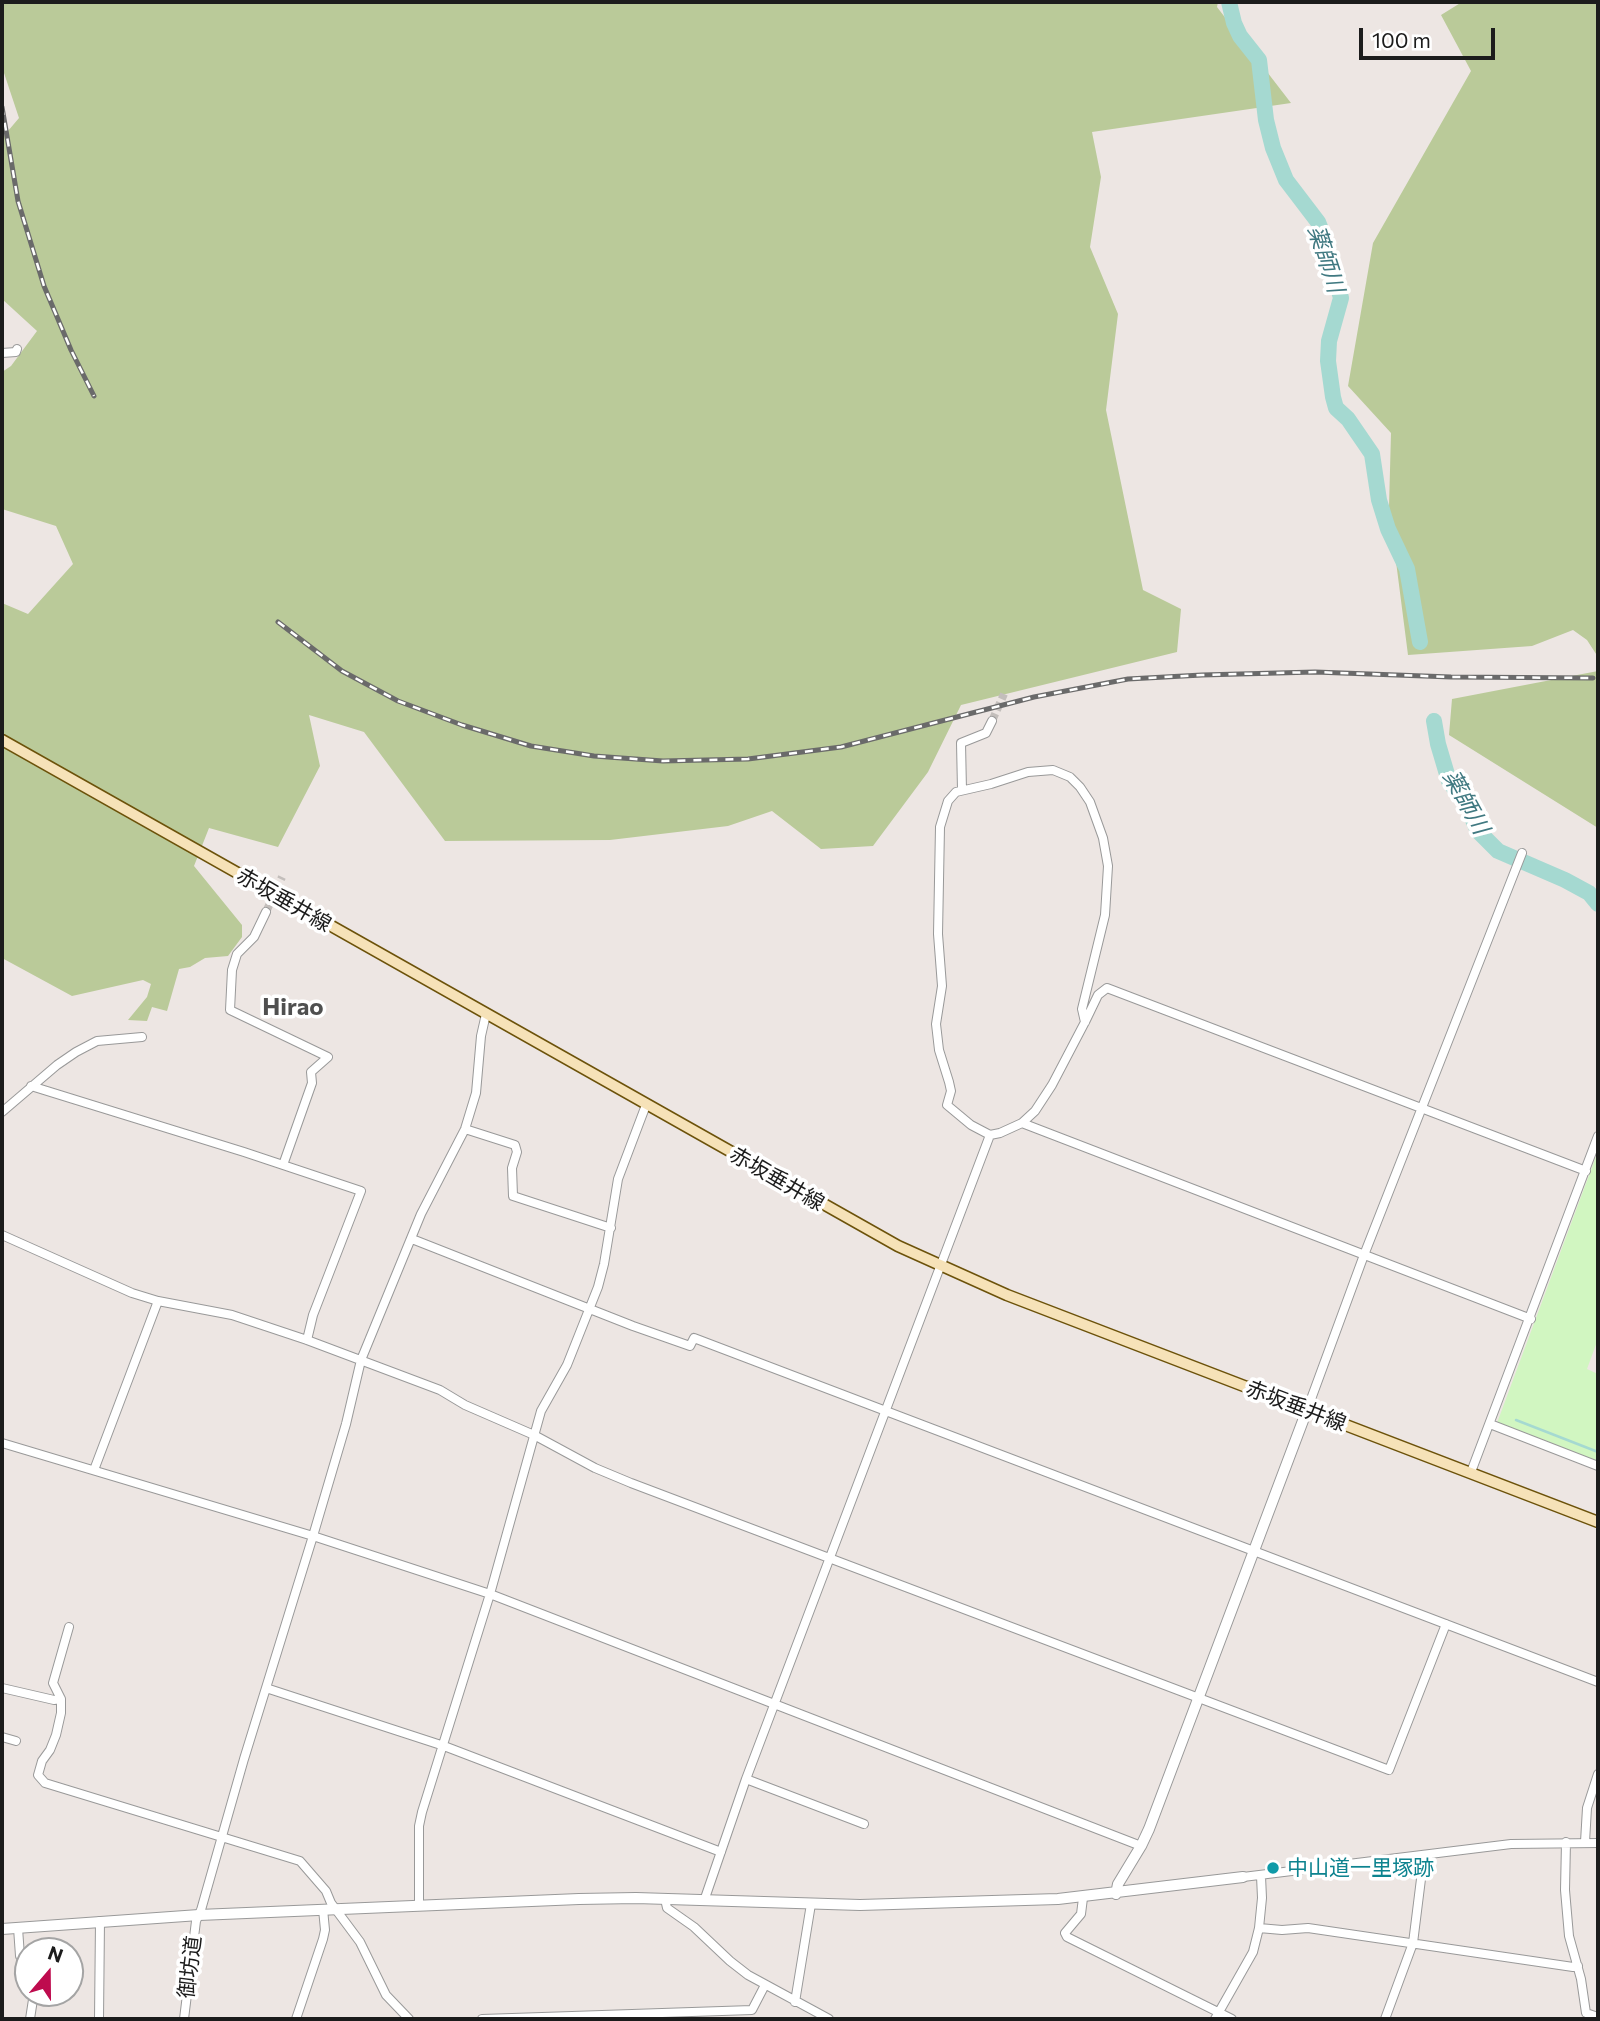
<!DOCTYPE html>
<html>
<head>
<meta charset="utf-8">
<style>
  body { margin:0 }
  #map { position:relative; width:1600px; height:2021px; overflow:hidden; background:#ede6e3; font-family:Commissioner,sans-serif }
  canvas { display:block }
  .frame { position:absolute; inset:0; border:4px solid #1c1c1c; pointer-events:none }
  .north { position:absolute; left:14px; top:1937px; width:70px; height:70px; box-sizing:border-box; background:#fff; border:2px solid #a4a4a4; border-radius:50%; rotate:20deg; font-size:19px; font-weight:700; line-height:28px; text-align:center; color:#1c1c1c }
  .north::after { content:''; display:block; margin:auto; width:24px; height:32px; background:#be0b4e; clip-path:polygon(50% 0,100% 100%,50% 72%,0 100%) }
  .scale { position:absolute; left:1359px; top:28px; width:136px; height:32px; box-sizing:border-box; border:4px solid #1c1c1c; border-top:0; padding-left:9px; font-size:21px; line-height:24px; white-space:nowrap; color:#1c1c1c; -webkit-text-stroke:5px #fff; paint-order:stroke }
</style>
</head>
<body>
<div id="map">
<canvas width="1600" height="2021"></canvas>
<div class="frame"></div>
<div class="north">N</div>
<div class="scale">100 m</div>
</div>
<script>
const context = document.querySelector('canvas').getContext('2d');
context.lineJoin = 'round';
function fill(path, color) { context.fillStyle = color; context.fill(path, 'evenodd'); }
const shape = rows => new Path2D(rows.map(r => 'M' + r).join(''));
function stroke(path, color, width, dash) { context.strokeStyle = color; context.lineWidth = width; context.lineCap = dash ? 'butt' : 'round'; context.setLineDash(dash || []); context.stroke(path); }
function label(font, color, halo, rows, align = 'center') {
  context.font = font + ' Commissioner,"Noto Sans JP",sans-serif'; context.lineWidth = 7; context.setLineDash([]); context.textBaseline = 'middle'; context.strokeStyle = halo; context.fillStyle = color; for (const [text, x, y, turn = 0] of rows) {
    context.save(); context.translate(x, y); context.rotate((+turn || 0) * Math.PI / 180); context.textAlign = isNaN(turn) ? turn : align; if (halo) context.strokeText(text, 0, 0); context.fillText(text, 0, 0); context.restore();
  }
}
fill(shape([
  [2,2,1218,2,1217,7,1291,103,1092,132,1101,177,1090,247,1118,314,1106,410,1143,590,1181,609,1177,652,961,705,928,772,873,846,821,849,772,811,728,826,610,840,445,841,364,732,309,715,320,766,278,847,209,828,194,866,242,925,242,937,228,956,205,958,190,967,179,969,167,1011,152,1007,147,1021,128,1020,147,997,151,984,143,980,72,996,2,958,2,603,28,614,73,564,56,526,2,509,2,372,11,366,37,331,2,299,2,138,19,118,2,67],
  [1462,2,1598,2,1598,657,1587,640,1573,630,1532,646,1408,655,1389,507,1391,433,1348,386,1373,243,1471,71,1441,15],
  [1598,671,1598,828,1449,735,1452,699]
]), '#baca99');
fill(shape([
  [1598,1151,1598,1339,1587,1369,1598,1374,1598,1461,1497,1423]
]), '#d1f6c1');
stroke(shape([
  [1516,1420,1598,1452]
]), '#a5d9d1', 2.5);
stroke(shape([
  [1229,2,1234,23,1240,36,1259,60,1266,120,1273,148,1286,180,1318,222,1325,240,1341,298,1329,341,1328,361,1333,397,1336,408,1348,419,1372,454,1379,500,1388,529,1407,569,1420,642],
  [1434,721,1438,744,1449,781,1466,804,1478,831,1498,851,1565,880,1589,893,1598,904]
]), '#a5d9d1', 16);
stroke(shape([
  [992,721,1004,694],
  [266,912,282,877]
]), '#c3bebb', 8, [8, 4]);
const minor = shape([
  [2,353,16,352,17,349],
  [962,790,961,743,986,733,992,721],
  [266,912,254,937,237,954,232,970,230,1010,328,1057,311,1072,312,1083,283,1165],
  [1085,1022,1082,1009,1105,915,1108,866,1103,838,1090,802,1080,787,1070,777,1053,770,1028,772,991,784,956,792,948,801,940,827,938,934,942,986,936,1024,939,1050,949,1082,951,1091,947,1105,971,1125,990,1135,1000,1133,1022,1123,1035,1111,1052,1085,1085,1022,1098,995,1107,988,1586,1171],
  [31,1086,244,1152,361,1191,313,1315,307,1340],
  [2,1112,57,1065,76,1052,97,1041,142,1037],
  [1022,1123,1531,1319],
  [465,1129,515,1145,517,1152,512,1168,513,1196,611,1228],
  [2,1235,132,1293,158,1301,232,1315,307,1340,440,1390,465,1405,534,1435,595,1468,631,1483,1389,1770,1446,1624],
  [412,1239,633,1326,690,1346,694,1338,1598,1682],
  [1307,1410,1364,1255,1522,853],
  [1490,1424,1598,1466],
  [2,1443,313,1536,490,1594,1141,1846],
  [94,1470,158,1301],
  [1471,1472,1598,1136],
  [69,1627,53,1683,61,1699,61,1713,56,1735,50,1750,42,1761,38,1775,45,1783,300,1861,326,1891,331,1903,360,1942,386,1995,409,2019],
  [2,1688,54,1700,61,1699],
  [266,1688,444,1746,721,1852],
  [2,1737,16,1741],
  [746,1779,864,1824],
  [1566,1842,1565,1890,1569,1936,1581,1979,1586,2013,1598,2017],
  [1585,1842,1587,1808,1598,1774],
  [1243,1877,1511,1844,1598,1843],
  [1083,1898,1081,1914,1065,1933,1067,1937,1232,2019],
  [665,1899,667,1908,694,1927,730,1961,748,1975,829,2019],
  [704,1901,746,1779,990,1135],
  [419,1904,419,1826,422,1812,490,1594,541,1411,567,1365,598,1287,604,1264,618,1179,646,1105],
  [18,1928,20,1956,28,1958],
  [1259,1928,1282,1930,1308,1928,1573,1967,1578,1966],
  [795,2002,811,1904],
  [30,2019,34,1993],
  [99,2019,100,1921],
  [184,2019,196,1921,201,1910,244,1759,313,1536,346,1424,361,1360,421,1214,465,1129,476,1093,481,1036,486,1014],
  [296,2019,323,1939,325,1930,323,1909],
  [482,2019,752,2010,765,1985],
  [1215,2019,1253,1952,1259,1928,1262,1898,1261,1876],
  [1385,2019,1413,1943,1424,1855]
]);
const tertiary = shape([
  [1116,1894,1118,1884,1141,1846,1149,1829,1307,1410],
  [2,1929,199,1915,579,1899,636,1898,860,1905,1058,1899,1243,1877]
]);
const secondary = shape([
  [2,740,898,1246,1007,1295,1598,1522]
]);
stroke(minor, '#999', 10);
stroke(tertiary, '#999', 12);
stroke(secondary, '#6c520a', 13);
stroke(minor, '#fff', 8);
stroke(tertiary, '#fff', 10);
stroke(secondary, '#f6e2b8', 10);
const rail = shape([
  [2,107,18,201,44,286,71,350,94,396],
  [278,622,342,671,398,701,462,725,531,746,594,756,663,761,748,759,841,747,1034,697,1128,679,1202,675,1315,672,1451,677,1593,678]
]);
stroke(rail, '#6a6a6a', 5);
stroke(rail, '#fff', 2.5, [8]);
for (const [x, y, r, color] of [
  [1273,1868,7,"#0f9aa8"]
]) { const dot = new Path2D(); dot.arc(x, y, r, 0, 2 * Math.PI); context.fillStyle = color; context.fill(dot); stroke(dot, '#fff', 2.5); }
label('21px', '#1c1c1c', '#fff', [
  ["赤坂垂井線",284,900,30],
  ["赤坂垂井線",777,1179,30],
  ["赤坂垂井線",1296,1406,21],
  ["御坊道",190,1967,-83]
]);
label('21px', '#0d838f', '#fff', [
  ["中山道一里塚跡",1287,1868]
], 'left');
label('italic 23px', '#407981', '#fff', [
  ["薬師川",1326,259,72],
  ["薬師川",1466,802,61]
]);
label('bold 24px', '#4f4f4f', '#fff', [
  ["Hirao",293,1007]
]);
</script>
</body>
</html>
